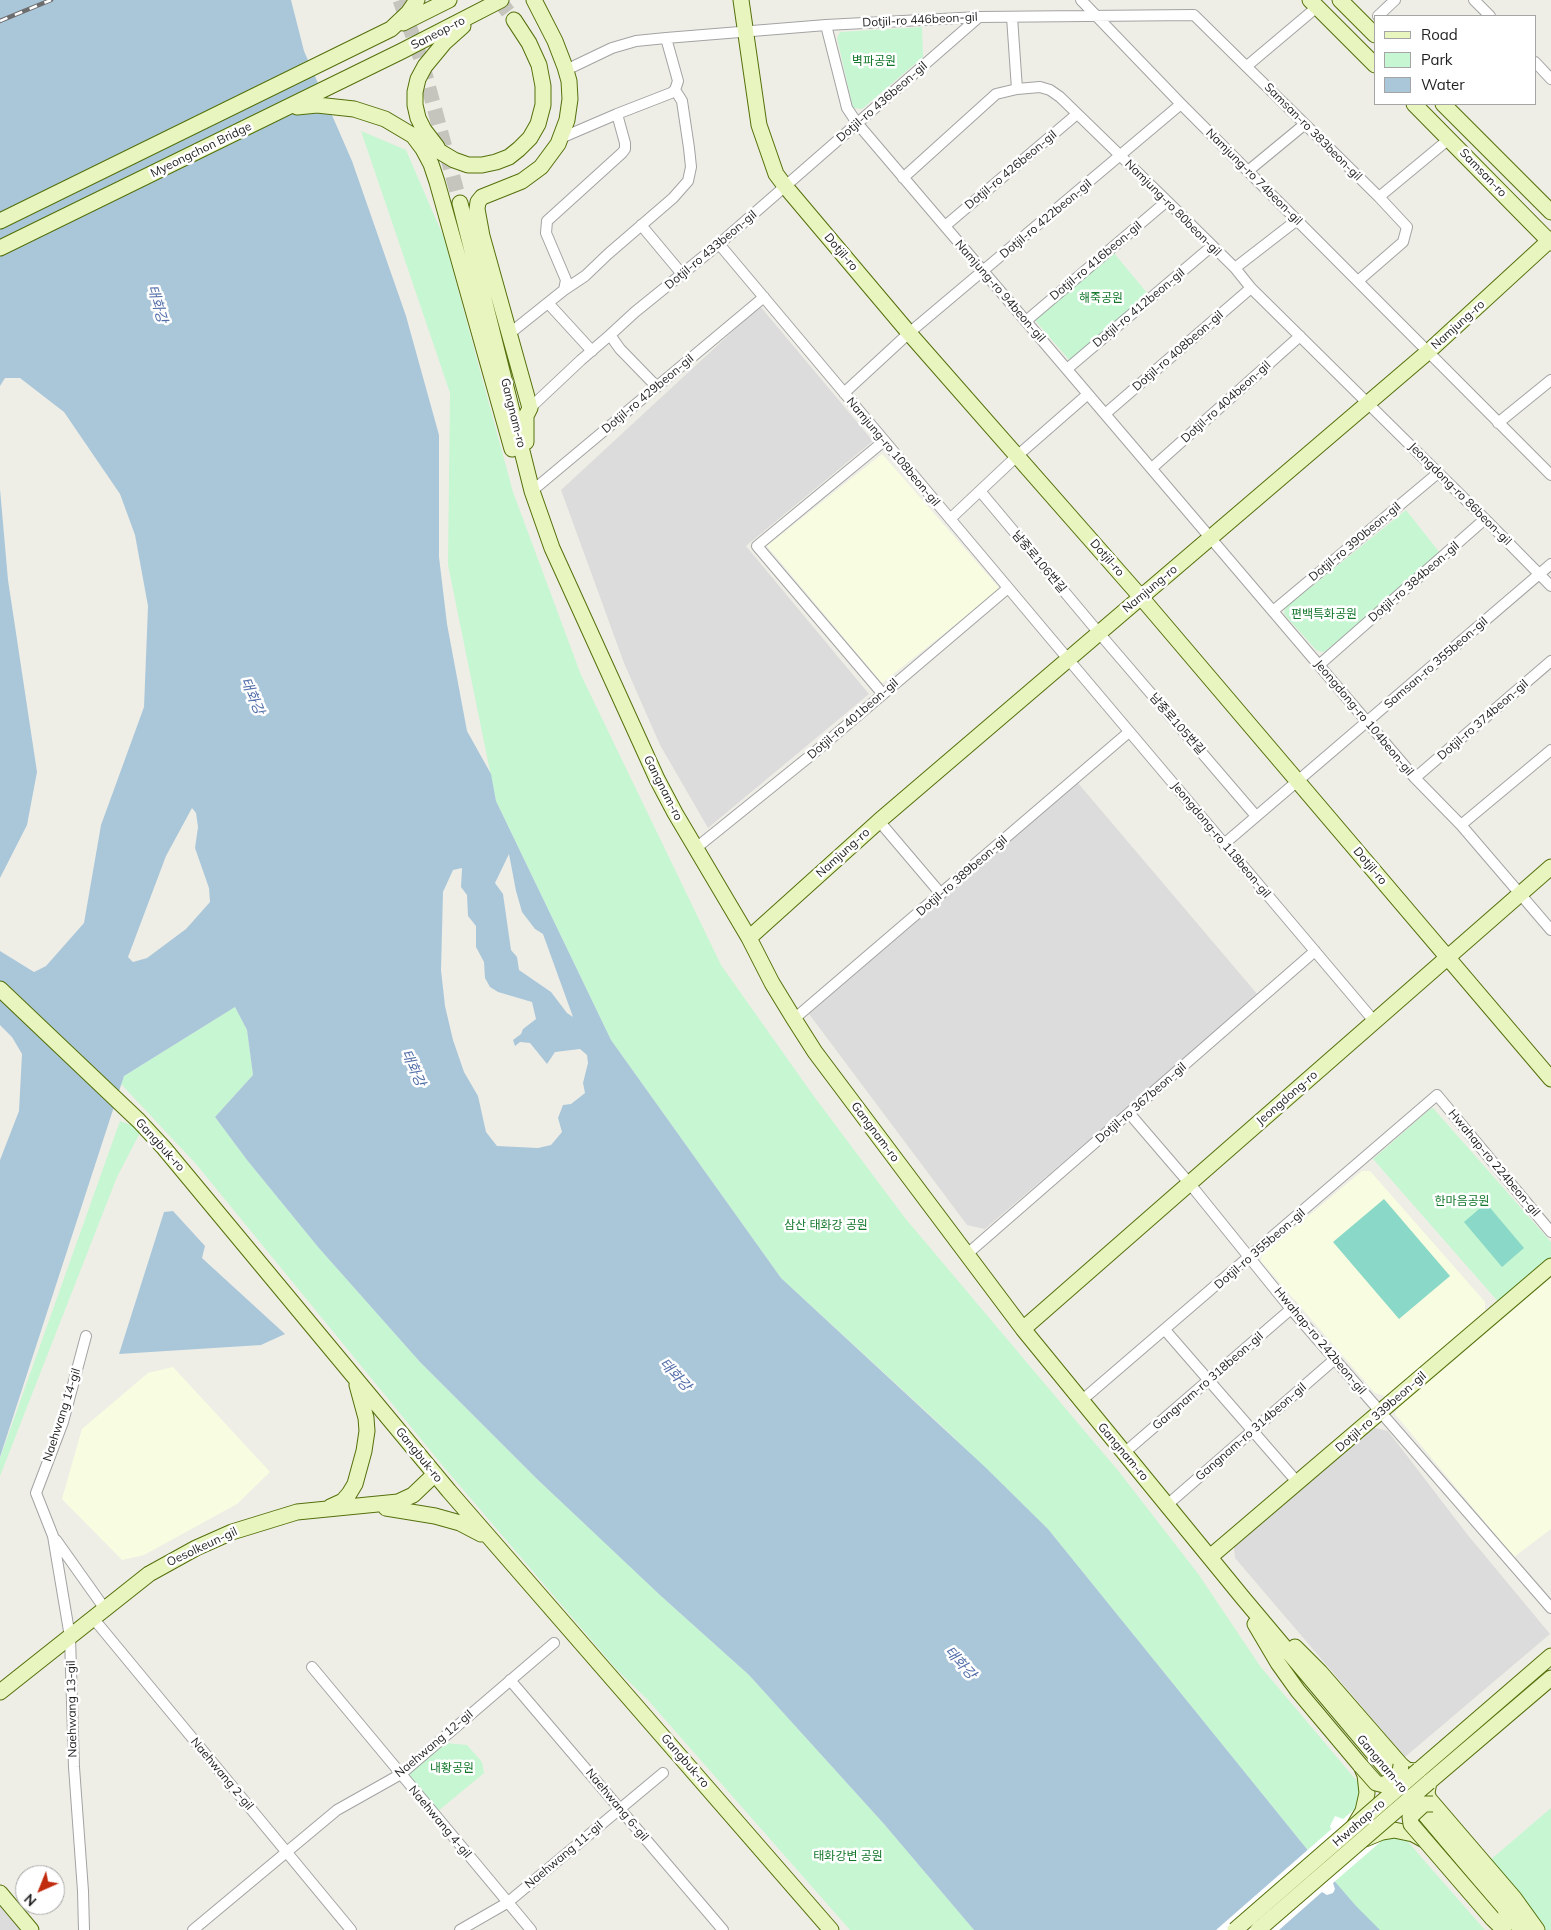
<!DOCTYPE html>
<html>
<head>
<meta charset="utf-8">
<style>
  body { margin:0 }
  #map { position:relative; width:1551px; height:1930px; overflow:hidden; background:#efeee6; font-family:Mulish,sans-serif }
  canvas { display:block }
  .legend { position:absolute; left:1374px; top:15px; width:162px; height:90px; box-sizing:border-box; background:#fff; border:1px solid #a5a5a5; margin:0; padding:6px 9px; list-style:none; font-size:15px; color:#1f1f1f }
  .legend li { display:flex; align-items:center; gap:10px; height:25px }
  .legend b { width:25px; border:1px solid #a5a5a5 }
  .north { position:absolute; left:15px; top:1865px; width:50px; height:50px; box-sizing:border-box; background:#fff; border:1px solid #a5a5a5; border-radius:50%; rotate:224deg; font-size:14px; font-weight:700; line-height:20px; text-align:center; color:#1f1f1f }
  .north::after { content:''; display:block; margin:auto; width:18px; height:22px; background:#c12c0e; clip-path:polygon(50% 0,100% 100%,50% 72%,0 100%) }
</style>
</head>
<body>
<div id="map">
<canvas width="1551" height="1930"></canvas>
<ul class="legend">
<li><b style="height:6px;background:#e9f5be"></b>Road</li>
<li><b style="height:14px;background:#c6f6d2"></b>Park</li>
<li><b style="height:14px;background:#aac7da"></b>Water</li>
</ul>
<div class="north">N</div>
</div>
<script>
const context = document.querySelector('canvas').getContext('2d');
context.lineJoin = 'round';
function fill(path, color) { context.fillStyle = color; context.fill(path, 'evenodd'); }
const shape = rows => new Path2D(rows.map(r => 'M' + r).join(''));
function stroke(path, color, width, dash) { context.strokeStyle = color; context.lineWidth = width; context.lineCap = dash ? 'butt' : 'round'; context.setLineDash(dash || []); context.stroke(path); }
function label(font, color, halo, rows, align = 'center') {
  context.font = font + ' Mulish,"Noto Sans KR",sans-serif'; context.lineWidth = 5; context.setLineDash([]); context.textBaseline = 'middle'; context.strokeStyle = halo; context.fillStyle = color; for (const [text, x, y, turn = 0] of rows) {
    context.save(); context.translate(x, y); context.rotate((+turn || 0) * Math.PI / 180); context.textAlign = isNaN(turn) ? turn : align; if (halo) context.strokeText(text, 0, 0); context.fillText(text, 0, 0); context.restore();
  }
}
fill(shape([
  [760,306,873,441,746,546,869,694,708,828,660,745,624,663,561,490],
  [1078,783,1258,995,985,1229,967,1225,809,1014],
  [1372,1427,1388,1431,1467,1534,1550,1634,1405,1757,1235,1558,1234,1547],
  [0,1895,31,1930,0,1930]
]), '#dddcdc');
fill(shape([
  [882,454,1000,589,882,683,767,546],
  [1362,1171,1370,1171,1485,1302,1485,1312,1385,1396,1375,1393,1261,1261,1262,1255],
  [1551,1277,1551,1529,1514,1557,1395,1414,1397,1408],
  [173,1367,270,1472,237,1504,144,1555,122,1560,62,1499,82,1429,148,1373]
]), '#f8fde1');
fill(shape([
  [922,27,923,57,862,109,853,108,837,38,840,32],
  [361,131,406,150,444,238,513,492,581,675,721,965,813,1095,905,1218,1120,1473,1199,1575,1260,1666,1421,1857,1485,1930,1376,1930,1306,1848,1048,1529,944,1428,781,1278,611,1040,496,801,448,565,450,393],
  [1113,252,1148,294,1070,361,1034,319],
  [1406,510,1440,553,1333,645,1324,652,1317,651,1284,614,1285,608],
  [235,1007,247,1030,253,1075,215,1117,247,1160,318,1247,420,1362,537,1479,661,1596,749,1675,884,1824,974,1930,850,1930,647,1699,617,1670,443,1466,196,1164,121,1084,124,1076],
  [1433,1108,1551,1242,1551,1261,1501,1305,1373,1159,1430,1109],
  [120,1121,142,1129,117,1177,0,1476,0,1458],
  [446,1743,467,1745,482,1762,484,1773,437,1812,407,1775],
  [1551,1808,1551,1930,1545,1930,1489,1861]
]), '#c6f6d2');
fill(shape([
  [1384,1199,1450,1276,1399,1319,1333,1242],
  [1486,1203,1524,1248,1502,1267,1464,1222]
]), '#8ad9c8');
fill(shape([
  [0,0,291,0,304,51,352,161,406,316,439,435,439,557,447,624,467,731,491,774,496,801,611,1040,781,1278,984,1466,1048,1529,1306,1848,1356,1906,1380,1930,974,1930,884,1824,749,1675,661,1596,537,1479,420,1362,318,1247,247,1160,215,1117,253,1075,247,1030,235,1007,124,1076,0,1457,0,1160,19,1111,22,1054,12,1037,0,1025,0,951,34,972,46,966,84,923,101,825,144,707,148,606,135,535,120,494,64,412,20,378,5,378,0,386],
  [192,808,196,813,198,827,195,848,209,888,210,902,186,929,147,958,133,962,128,957,166,856],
  [509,854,516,891,522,912,535,929,543,934,573,1017,567,1013,551,992,519,970,517,957,511,950,503,894,495,883],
  [462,868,461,887,467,895,468,916,476,926,476,947,484,962,485,978,490,987,498,992,532,1002,536,1019,523,1029,521,1034,513,1040,515,1046,520,1042,530,1043,547,1064,555,1052,580,1049,587,1055,588,1063,583,1083,585,1093,571,1104,563,1105,558,1118,562,1132,551,1145,538,1148,497,1146,486,1132,478,1096,464,1072,453,1040,445,1006,441,970,443,892,453,870],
  [0,489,8,580,37,772,27,825,0,878],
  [173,1211,205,1246,202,1258,285,1334,261,1345,119,1354,164,1212]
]), '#aac7da');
fill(shape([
  [1365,1800,1392,1832,1333,1883,1335,1889,1333,1893,1327,1895,1322,1892,1279,1930,1216,1930,1335,1826,1331,1829,1330,1826,1335,1816,1343,1819]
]), '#fff');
stroke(shape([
  [400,0,421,59,460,203],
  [499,0,514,20]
]), '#c5c5be', 15, [15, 8]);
const street = shape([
  [1081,0,1181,104,1551,475],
  [1474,0,1490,16],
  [1378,16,1395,0],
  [1012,17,1017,89],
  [826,25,847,108,857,123,1415,778,1461,825,1551,930],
  [1535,62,1551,79],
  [1247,66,1317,7],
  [566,70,612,48,636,41,666,38],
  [561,138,617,114],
  [1248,171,1305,124],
  [903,178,996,94,1017,89,1040,87,1050,90,1060,97,1167,201,1235,268,1251,288,1485,519,1551,586],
  [641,225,682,274],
  [945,226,1077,114],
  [719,244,1068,659,1374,1021],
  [1235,268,1297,220],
  [1358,281,1403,242,1407,227,1379,197],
  [564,290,585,276,608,254,673,198,688,181,691,167,689,148,682,101,675,90],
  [548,303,592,351],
  [1026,321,1167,201],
  [509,334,564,290,566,280,546,233,547,221,622,153,625,149,625,143,617,114,671,93,675,90,678,81,666,38,826,25,979,17,1194,15,1379,197,1449,139],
  [1067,369,1212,246],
  [657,387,620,349,610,335,635,312,719,244,979,17],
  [844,393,909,333,1181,104],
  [530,408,581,360,610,335],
  [1105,414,1251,288],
  [1498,423,1551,380],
  [1152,468,1300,336],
  [532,491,764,297],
  [980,491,1099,633,1256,816],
  [950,519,1017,456,1088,394],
  [1273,611,1438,473],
  [1319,665,1485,519],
  [882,693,757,546,884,441],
  [1415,778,1551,661],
  [879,821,941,894],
  [1461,825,1551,750],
  [1224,844,1551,564],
  [696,848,815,752,1008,588],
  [794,1019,1129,732],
  [1129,1113,1190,1184,1291,1309,1551,1608],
  [966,1255,1315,951],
  [1165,1330,1298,1483],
  [1081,1401,1437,1095,1551,1232],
  [1124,1453,1291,1309],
  [1167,1505,1335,1359],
  [56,1540,105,1609],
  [93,1618,351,1930],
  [312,1667,531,1930],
  [510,1680,723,1930],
  [84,1930,83,1891,74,1767,70,1637,53,1536,36,1493,63,1422,86,1336],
  [193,1930,337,1810,401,1774,554,1643],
  [460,1930,507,1903,663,1773]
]);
const secondary = shape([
  [741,0,759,125,776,174,785,186,909,333,1140,596,1551,1079],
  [1310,0,1375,65],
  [1340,0,1375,35],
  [403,23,449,0],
  [1414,104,1551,243],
  [1443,104,1551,212],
  [297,107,317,105,354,109,385,119,454,160,468,165,482,165,496,162,509,157,519,149,530,138,538,124,543,105,543,86,539,65,529,43,514,20],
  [414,137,423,149,431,164,437,182,512,449],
  [437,147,424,130,418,118,415,105,415,92,418,79,425,66,444,43,463,26],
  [460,203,532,491,552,548,657,779,675,813,749,938,772,983,794,1019,815,1052,1023,1329,1243,1598,1522,1930],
  [0,221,391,29,408,13,417,0],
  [0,248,402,51,501,0],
  [526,442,526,416,530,408,482,236,477,209,478,202,482,197,522,181,541,167,558,144,567,120,570,99,569,81,565,67,555,41,534,0],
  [749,938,879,821,1429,351,1551,239],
  [0,989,139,1121,164,1148,449,1491,831,1930],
  [1023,1329,1551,867],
  [330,1507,343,1501,349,1494,355,1484,364,1451,367,1431,366,1418,357,1385],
  [386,1508,435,1516,460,1523,481,1534],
  [1210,1557,1551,1266],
  [1255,1624,1278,1663,1298,1691,1361,1766,1365,1775,1367,1793,1363,1811,1354,1826],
  [1295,1647,1320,1672,1401,1765,1407,1770,1414,1771,1419,1770,1551,1656],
  [0,1692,149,1574,196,1548,232,1532,297,1512,398,1502,413,1495,435,1474],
  [1365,1839,1382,1832,1394,1830,1413,1834,1426,1841],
  [0,1893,31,1930],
  [1492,1918,1504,1930],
  [1537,1930,1514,1898,1429,1799,1427,1793,1429,1782,1551,1678]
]);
stroke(street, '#a3a3a3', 12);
stroke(secondary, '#54700c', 17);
stroke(street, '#fff', 10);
stroke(secondary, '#e9f5be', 15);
const rail = shape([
  [0,21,51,0]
]);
stroke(rail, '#6d6d6d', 4.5);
stroke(rail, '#fff', 2.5, [8]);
const secondaryBridge = shape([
  [1361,1766,1376,1783,1384,1785,1400,1772,1401,1765],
  [1433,1804,1424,1804,1410,1817,1411,1824,1492,1918],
  [1235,1930,1419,1770],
  [1258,1930,1429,1782]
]);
stroke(secondaryBridge, '#54700c', 17, []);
stroke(secondaryBridge, '#e9f5be', 15);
label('12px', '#1f1f1f', '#fff', [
  ["Dotjil-ro 446beon-gil",920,20,-3],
  ["Saneop-ro",438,33,-27],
  ["Dotjil-ro 436beon-gil",882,102,-41],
  ["Samsan-ro 383beon-gil",1313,132,45],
  ["Myeongchon Bridge",201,150,-26],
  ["Dotjil-ro 426beon-gil",1011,170,-40],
  ["Samsan-ro",1483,173,46],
  ["Namjung-ro 74beon-gil",1254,177,45],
  ["Namjung-ro 80beon-gil",1173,208,45],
  ["Dotjil-ro 422beon-gil",1046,219,-40],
  ["Dotjil-ro 433beon-gil",711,250,-40],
  ["Dotjil-ro",841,252,50],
  ["Dotjil-ro 416beon-gil",1096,261,-40],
  ["Namjung-ro 94beon-gil",1000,291,49],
  ["Dotjil-ro 412beon-gil",1139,308,-40],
  ["Namjung-ro",1458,325,-42],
  ["Dotjil-ro 408beon-gil",1178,351,-41],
  ["Dotjil-ro 429beon-gil",648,394,-40],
  ["Dotjil-ro 404beon-gil",1226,402,-42],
  ["Gangnam-ro",513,413,76],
  ["Namjung-ro 108beon-gil",893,452,50],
  ["Jeongdong-ro 86beon-gil",1460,494,45],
  ["Dotjil-ro 390beon-gil",1355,542,-40],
  ["Dotjil-ro",1107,558,49],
  ["남중로106번길",1039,562,50],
  ["Dotjil-ro 384beon-gil",1414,582,-41],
  ["Namjung-ro",1150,589,-40],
  ["Samsan-ro 355beon-gil",1436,663,-41],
  ["Jeongdong-ro 104beon-gil",1364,718,50],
  ["Dotjil-ro 401beon-gil",853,719,-41],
  ["Dotjil-ro 374beon-gil",1483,720,-41],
  ["남중로105번길",1177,724,49],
  ["Gangnam-ro",663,788,63],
  ["Jeongdong-ro 118beon-gil",1221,840,50],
  ["Namjung-ro",843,853,-42],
  ["Dotjil-ro",1370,866,50],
  ["Dotjil-ro 389beon-gil",962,876,-41],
  ["Jeongdong-ro",1287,1098,-41],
  ["Dotjil-ro 367beon-gil",1141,1103,-41],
  ["Gangnam-ro",875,1132,53],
  ["Gangbuk-ro",160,1145,48],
  ["Hwahap-ro 224beon-gil",1494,1163,50],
  ["Dotjil-ro 355beon-gil",1260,1249,-41],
  ["Hwahap-ro 242beon-gil",1320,1341,50],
  ["Gangnam-ro 318beon-gil",1208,1381,-41],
  ["Dotjil-ro 339beon-gil",1381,1412,-41],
  ["Naehwang 14-gil",62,1415,-72],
  ["Gangnam-ro 314beon-gil",1251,1432,-41],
  ["Gangnam-ro",1123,1452,50],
  ["Gangbuk-ro",419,1455,51],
  ["Oesolkeun-gil",202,1547,-25],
  ["Naehwang 13-gil",72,1709,-91],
  ["Naehwang 12-gil",434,1744,-40],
  ["Gangbuk-ro",685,1761,49],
  ["Gangnam-ro",1382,1764,50],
  ["Naehwang 2-gil",222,1774,50],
  ["Naehwang 6-gil",617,1805,50],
  ["Naehwang 4-gil",440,1822,50],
  ["Hwahap-ro",1359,1823,-41],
  ["Naehwang 11-gil",564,1855,-40]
]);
label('12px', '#13772c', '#fff', [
  ["벽파공원",874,61],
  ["해죽공원",1101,298],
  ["편백특화공원",1324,614],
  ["한마음공원",1462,1201],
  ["삼산 태화강 공원",826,1225],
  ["내황공원",452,1768],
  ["태화강변 공원",848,1856]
]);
label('italic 14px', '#526ea9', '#fff', [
  ["태화강",157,304,74],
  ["태화강",252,696,67],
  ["태화강",413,1068,66],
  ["태화강",675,1375,47],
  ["태화강",960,1663,48]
]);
</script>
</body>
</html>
